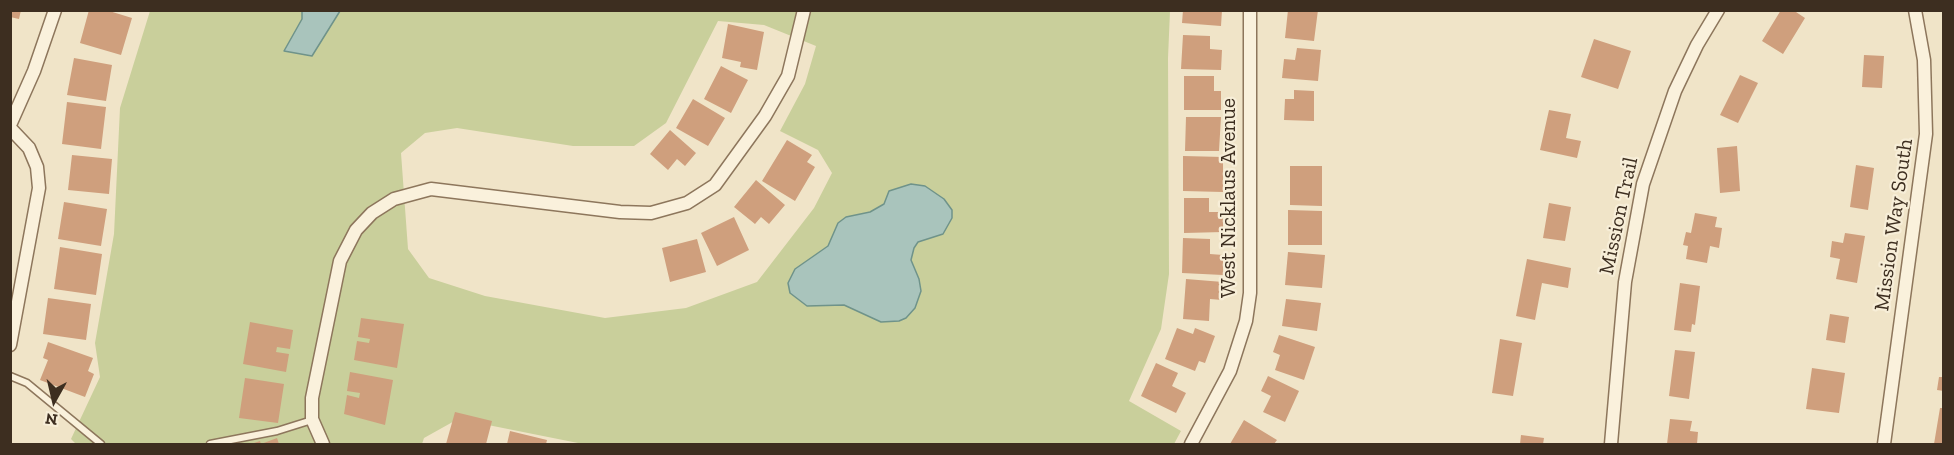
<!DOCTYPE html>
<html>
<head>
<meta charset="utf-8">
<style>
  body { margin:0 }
  #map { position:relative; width:1954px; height:455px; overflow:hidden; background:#f0e4c8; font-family:"Zilla Slab",serif }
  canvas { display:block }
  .frame { position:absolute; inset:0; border:12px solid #3d2e20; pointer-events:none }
  .north { position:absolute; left:24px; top:371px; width:60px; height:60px; -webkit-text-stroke:4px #f7eed8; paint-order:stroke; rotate:188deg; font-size:16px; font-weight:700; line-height:24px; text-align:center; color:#3d2e20 }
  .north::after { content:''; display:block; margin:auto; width:21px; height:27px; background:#3d2e20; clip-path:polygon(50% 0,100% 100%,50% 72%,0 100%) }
</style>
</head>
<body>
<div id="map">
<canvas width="1954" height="455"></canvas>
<div class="frame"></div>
<div class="north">N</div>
</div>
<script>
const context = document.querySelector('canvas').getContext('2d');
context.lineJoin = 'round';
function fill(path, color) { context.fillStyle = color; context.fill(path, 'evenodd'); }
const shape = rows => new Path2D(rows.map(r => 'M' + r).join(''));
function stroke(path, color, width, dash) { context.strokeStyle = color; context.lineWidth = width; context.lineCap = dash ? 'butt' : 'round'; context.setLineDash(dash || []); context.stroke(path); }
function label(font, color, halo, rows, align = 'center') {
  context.font = font + ' "Zilla Slab",serif'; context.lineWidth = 4.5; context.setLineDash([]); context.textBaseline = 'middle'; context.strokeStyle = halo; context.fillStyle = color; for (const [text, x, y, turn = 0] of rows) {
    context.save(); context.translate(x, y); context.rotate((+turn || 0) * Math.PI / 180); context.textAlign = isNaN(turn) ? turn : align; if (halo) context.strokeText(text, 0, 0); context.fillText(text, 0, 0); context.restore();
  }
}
fill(shape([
  [150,11,1170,11,1168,58,1169,274,1161,329,1129,401,1181,431,1174,444,583,444,458,419,424,438,422,444,76,444,71,439,100,377,95,343,114,234,120,108],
  [718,21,764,25,816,46,805,84,780,131,818,150,832,173,814,208,757,282,686,308,605,318,485,296,429,278,408,249,401,153,425,133,457,128,573,146,634,146,666,123]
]), '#c9cf9b');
const water = shape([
  [302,11,340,11,312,56,284,51,302,19,302,11],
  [911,184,925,186,944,199,952,210,952,218,943,234,918,242,914,248,911,260,919,279,921,291,915,308,906,318,899,321,881,322,844,305,807,306,790,293,788,283,795,269,828,246,838,223,846,217,870,212,884,204,889,191,911,184]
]);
fill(water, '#a9c4bc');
stroke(water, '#6f938a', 1.5);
fill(shape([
  [10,10,21,10,19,19,10,17],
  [89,10,106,10,132,18,121,55,80,43],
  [1183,10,1222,10,1221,26,1182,23],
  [1288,10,1318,10,1314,41,1285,38],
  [1781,10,1793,10,1805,18,1783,54,1762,41],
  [728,24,764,32,757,70,740,67,741,62,722,58],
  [1183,35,1210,36,1210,49,1222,50,1221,70,1181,69],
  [1594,39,1631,51,1618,89,1581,77],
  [1297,48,1321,50,1318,81,1282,78,1284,59,1295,60],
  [1864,55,1884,56,1882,88,1862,87],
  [74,58,112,65,106,101,67,95],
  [721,66,748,80,731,113,704,99],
  [1740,75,1758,83,1738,123,1720,115],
  [1184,76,1214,76,1214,91,1221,91,1221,110,1184,110],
  [1294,90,1314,91,1314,121,1284,120,1285,99,1294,99],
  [693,99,725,118,708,146,676,128],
  [67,102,106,107,101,149,62,144],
  [1549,110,1571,114,1566,138,1581,141,1577,158,1540,150],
  [1186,117,1221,117,1219,151,1185,151],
  [670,130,696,153,685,166,677,159,668,170,650,154],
  [787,140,812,155,807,162,815,167,795,201,762,181],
  [1737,146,1740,191,1720,193,1717,148],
  [72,155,112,159,109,194,68,190],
  [1183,156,1223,157,1223,192,1183,191],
  [1856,165,1874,168,1868,210,1850,207],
  [1290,166,1322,166,1322,206,1290,205],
  [756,180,785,205,769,224,761,217,755,224,734,207],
  [1184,198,1209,198,1209,212,1223,212,1223,232,1184,233],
  [64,202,107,209,101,246,58,239],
  [1549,203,1571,207,1565,241,1543,238],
  [1288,210,1322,211,1322,245,1288,245],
  [1695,213,1717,217,1715,227,1722,228,1719,248,1710,246,1707,263,1686,259,1688,246,1683,245,1686,232,1691,233],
  [734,217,749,250,717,266,701,233],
  [1845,233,1865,236,1857,283,1836,279,1840,259,1830,257,1832,241,1843,243],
  [1183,238,1210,239,1210,254,1223,255,1223,275,1182,273],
  [697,239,706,272,670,282,662,248],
  [60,247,102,254,96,295,54,289],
  [1288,252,1325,255,1322,288,1285,285],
  [1527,259,1571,268,1568,288,1542,283,1535,320,1516,316],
  [1186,279,1223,282,1222,300,1210,299,1209,321,1183,319],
  [1680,283,1700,286,1695,325,1692,324,1691,332,1674,330],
  [48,298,91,304,86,340,43,334],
  [1286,299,1321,303,1317,331,1282,326],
  [1830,314,1849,317,1845,343,1826,340],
  [361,318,404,324,397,368,354,360,357,341,369,343,370,339,358,337],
  [250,322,293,330,290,349,277,347,276,352,289,354,286,372,243,364],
  [1177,328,1193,334,1195,328,1215,336,1205,363,1199,361,1195,371,1165,359],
  [1279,335,1315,347,1304,380,1275,370,1280,355,1273,352],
  [1500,339,1522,343,1513,396,1492,393],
  [48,342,93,358,88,371,94,374,85,397,40,380,48,360,43,358],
  [1675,350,1695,352,1689,399,1669,396],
  [1156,363,1178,373,1172,386,1186,393,1176,413,1141,396],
  [1812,368,1845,373,1839,413,1806,409],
  [350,372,393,380,385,425,344,414,347,395,359,398,360,393,347,391],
  [1268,376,1299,391,1285,422,1263,412,1271,396,1261,391],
  [1939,377,1944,377,1944,391,1937,390],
  [245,378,284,384,278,423,239,418],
  [1940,408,1944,408,1944,444,1934,444],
  [455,412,492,421,486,444,446,444],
  [1670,419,1692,421,1690,431,1698,432,1697,444,1667,444],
  [1244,420,1277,440,1274,444,1230,444],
  [510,431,547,440,546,444,507,444],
  [1521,435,1544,438,1543,444,1520,444],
  [277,438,279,444,251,444,260,441,261,444]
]), '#cf9f7d');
const lane = shape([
  [10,376,27,383,101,444],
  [210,444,277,431,312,420]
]);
const street = shape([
  [10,125,34,71,55,10],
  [10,128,29,148,37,167,39,188,10,345],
  [323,444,312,419,312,398,340,261,356,230,372,213,394,199,431,189,620,212,651,213,687,203,715,185,765,116,788,76,804,10],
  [1191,444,1230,371,1246,321,1250,293,1250,10],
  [1611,444,1625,282,1643,184,1675,91,1697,45,1718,10],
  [1884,444,1926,134,1924,60,1915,10]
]);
stroke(lane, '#8d765c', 9);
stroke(street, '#8d765c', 15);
stroke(lane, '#faf1dc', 6);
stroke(street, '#faf1dc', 12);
label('21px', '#3d2e20', '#f7eed8', [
  ["West Nicklaus Avenue",1229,198,-90],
  ["Mission Trail",1619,216,-78],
  ["Mission Way South",1894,225,-82]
]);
</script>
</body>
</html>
